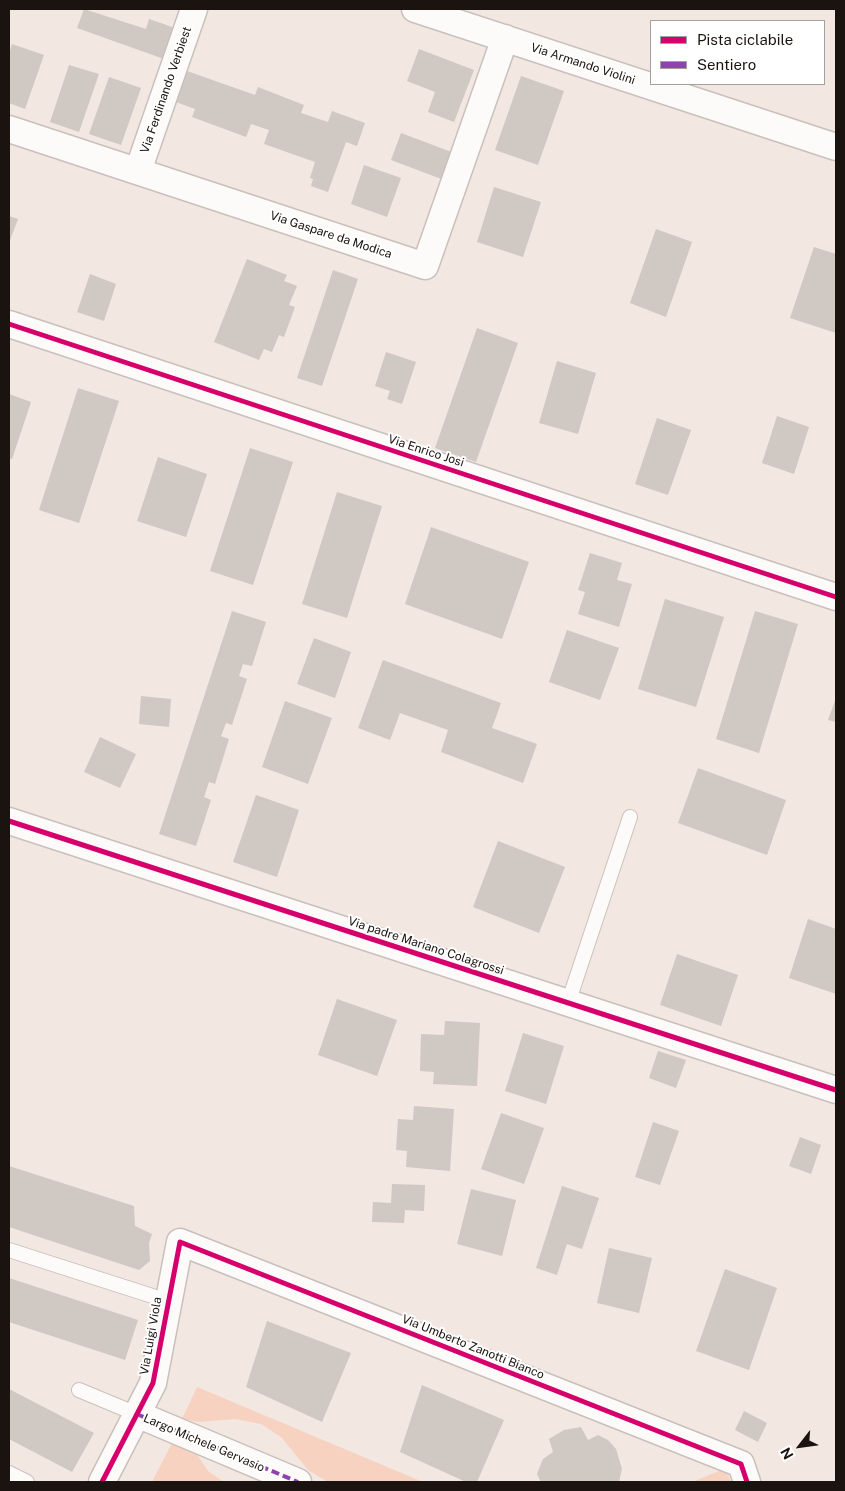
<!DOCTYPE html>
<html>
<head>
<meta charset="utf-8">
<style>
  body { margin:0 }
  #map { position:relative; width:845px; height:1491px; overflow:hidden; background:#f2e7e1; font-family:"Public Sans",sans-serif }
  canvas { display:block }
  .frame { position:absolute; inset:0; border:10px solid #1a1310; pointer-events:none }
  .legend { position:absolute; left:650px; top:20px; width:175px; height:65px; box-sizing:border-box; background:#fff; border:1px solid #a3a19f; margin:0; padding:6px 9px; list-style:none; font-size:15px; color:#1a1310 }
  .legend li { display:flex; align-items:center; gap:10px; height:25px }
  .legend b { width:25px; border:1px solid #a3a19f }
  .north { position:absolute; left:775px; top:1421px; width:50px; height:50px; -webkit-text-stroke:4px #fff; paint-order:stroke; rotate:240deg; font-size:14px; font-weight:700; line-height:20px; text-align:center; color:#1a1310 }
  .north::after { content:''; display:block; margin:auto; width:18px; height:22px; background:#1a1310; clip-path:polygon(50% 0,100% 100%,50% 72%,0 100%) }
</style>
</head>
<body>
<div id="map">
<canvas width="845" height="1491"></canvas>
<div class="frame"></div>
<ul class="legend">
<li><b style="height:6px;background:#d6006c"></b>Pista ciclabile</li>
<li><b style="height:6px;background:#8e44ad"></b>Sentiero</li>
</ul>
<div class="north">N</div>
</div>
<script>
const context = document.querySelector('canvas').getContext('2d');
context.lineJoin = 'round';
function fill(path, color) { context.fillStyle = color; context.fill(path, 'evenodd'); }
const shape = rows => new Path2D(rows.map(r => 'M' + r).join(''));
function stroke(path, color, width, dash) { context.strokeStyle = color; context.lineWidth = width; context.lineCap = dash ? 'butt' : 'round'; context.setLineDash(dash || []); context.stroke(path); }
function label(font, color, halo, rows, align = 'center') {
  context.font = font + ' "Public Sans",sans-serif'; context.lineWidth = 4; context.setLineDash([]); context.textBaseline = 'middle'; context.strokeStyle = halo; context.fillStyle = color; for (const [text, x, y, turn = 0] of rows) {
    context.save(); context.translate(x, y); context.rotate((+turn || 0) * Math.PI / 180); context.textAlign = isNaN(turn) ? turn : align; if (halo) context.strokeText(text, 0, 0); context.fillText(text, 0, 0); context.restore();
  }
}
fill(shape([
  [197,1387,423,1482,326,1481,308,1470,281,1437,261,1424,235,1419,199,1422,182,1419],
  [175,1437,190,1444,208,1471,224,1482,152,1482],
  [724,1469,731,1481,727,1482,692,1482]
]), '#f8d2c1');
fill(shape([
  [84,9,146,29,149,19,175,28,164,59,77,28],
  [12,44,44,55,25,109,9,103,9,54],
  [419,49,474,70,454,122,428,112,435,92,407,81],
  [69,65,99,74,79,132,50,122],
  [187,71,255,95,258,87,304,105,301,113,328,122,332,111,365,123,357,146,346,142,328,192,311,186,313,179,310,178,315,162,264,144,269,130,251,124,246,137,192,117,195,109,176,102],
  [521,76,564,91,538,165,495,150],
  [109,77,141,88,121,145,89,134],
  [401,133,454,153,444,180,391,160],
  [364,165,401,178,387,217,351,204],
  [494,187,541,202,523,257,477,242],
  [9,216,18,219,9,243],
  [656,229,692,242,666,317,630,303],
  [814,247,836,254,836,333,790,318],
  [247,259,287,275,284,281,297,286,289,305,295,307,284,337,279,335,272,352,264,349,259,360,214,342],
  [333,270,358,279,322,386,297,378],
  [90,274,116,284,104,321,77,312],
  [477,328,518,343,476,462,435,448],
  [386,352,416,362,402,404,387,399,390,391,375,386],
  [557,361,596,373,578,434,539,423],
  [78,388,119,401,79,523,39,510],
  [9,394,31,402,12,459,9,458],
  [777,416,809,427,794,474,762,463],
  [657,418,691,430,668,495,635,484],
  [250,448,293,462,253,585,210,571],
  [158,457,207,474,186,537,137,521],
  [337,492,382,506,347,618,302,604],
  [431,527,529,562,502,639,405,604],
  [590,553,622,563,617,580,632,584,619,627,578,614,585,592,578,590],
  [665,599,724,617,696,707,638,689],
  [232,611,266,622,252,666,243,664,239,676,247,679,232,725,226,723,221,736,229,739,215,784,209,782,204,797,211,800,196,846,159,834],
  [755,611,798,624,759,753,716,739],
  [567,630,619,648,600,700,549,682],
  [314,638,351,652,335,698,297,684],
  [383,660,501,703,492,728,537,744,523,783,441,752,448,730,400,713,390,740,358,728],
  [141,696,171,699,169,727,139,724],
  [836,698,836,722,828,720],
  [285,701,332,718,308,784,262,767],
  [100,737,136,754,120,788,84,772],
  [698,768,786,800,767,855,678,823],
  [256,795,299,810,277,877,233,862],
  [498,841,565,867,539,933,473,907],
  [808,919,836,929,836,994,789,978],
  [677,954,738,975,721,1026,660,1005],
  [337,999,397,1020,377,1076,318,1055],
  [445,1021,480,1023,477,1086,433,1084,434,1072,420,1071,421,1034,444,1035],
  [523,1033,564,1046,546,1104,505,1091],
  [658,1051,686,1060,676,1088,649,1078],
  [414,1106,454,1109,450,1171,406,1167,407,1151,396,1150,398,1119,413,1120],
  [501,1113,544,1128,524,1184,481,1169],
  [653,1122,679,1131,660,1185,635,1177],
  [800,1137,821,1145,811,1174,789,1166],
  [9,1166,134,1206,135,1226,152,1234,149,1243,150,1261,139,1270,9,1227],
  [392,1184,425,1185,424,1211,405,1210,404,1223,372,1222,373,1202,391,1203],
  [562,1186,599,1198,582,1249,567,1244,557,1275,536,1268],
  [471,1189,516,1200,502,1256,457,1244],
  [609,1248,652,1258,639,1313,597,1303],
  [725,1269,777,1288,749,1370,696,1351],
  [9,1278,138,1320,125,1360,9,1322],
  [267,1321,351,1353,322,1422,246,1387],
  [422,1385,504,1420,477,1482,466,1482,400,1452],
  [9,1389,94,1433,72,1472,9,1439],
  [744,1411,767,1423,758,1442,735,1430],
  [581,1427,588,1440,598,1435,608,1440,616,1449,622,1469,619,1482,541,1482,537,1474,543,1459,553,1452,549,1439,564,1430]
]), '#d0c8c3');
const lane = shape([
  [568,1003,630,817],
  [9,1250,168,1301],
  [79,1390,139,1415],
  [9,1473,27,1482]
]);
const street = shape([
  [415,9,836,147],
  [9,129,425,266,505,38],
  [138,171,194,9],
  [9,324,836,597],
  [9,821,836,1090],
  [139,1415,298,1482],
  [102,1482,153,1383,180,1242,741,1464,747,1482]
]);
stroke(lane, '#c9c0bc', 16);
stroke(street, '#c9c0bc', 29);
stroke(lane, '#fdfbfa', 14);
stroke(street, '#fdfbfa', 26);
stroke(shape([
  [139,1415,298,1482]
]), '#8e44ad', 4, [8, 4]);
stroke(shape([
  [9,324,836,597],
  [9,821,836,1090],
  [102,1482,153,1383,180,1242,741,1464,747,1482]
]), '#d6006c', 5);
label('12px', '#1a1310', '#fff', [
  ["Via Armando Violini",583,64,18],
  ["Via Ferdinando Verbiest",166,90,-71],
  ["Via Gaspare da Modica",331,235,18],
  ["Via Enrico Josi",426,451,18],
  ["Via padre Mariano Colagrossi",426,946,18],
  ["Via Luigi Viola",151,1336,-80],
  ["Via Umberto Zanotti Bianco",473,1347,22],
  ["Largo Michele Gervasio",204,1443,23]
]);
</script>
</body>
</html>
